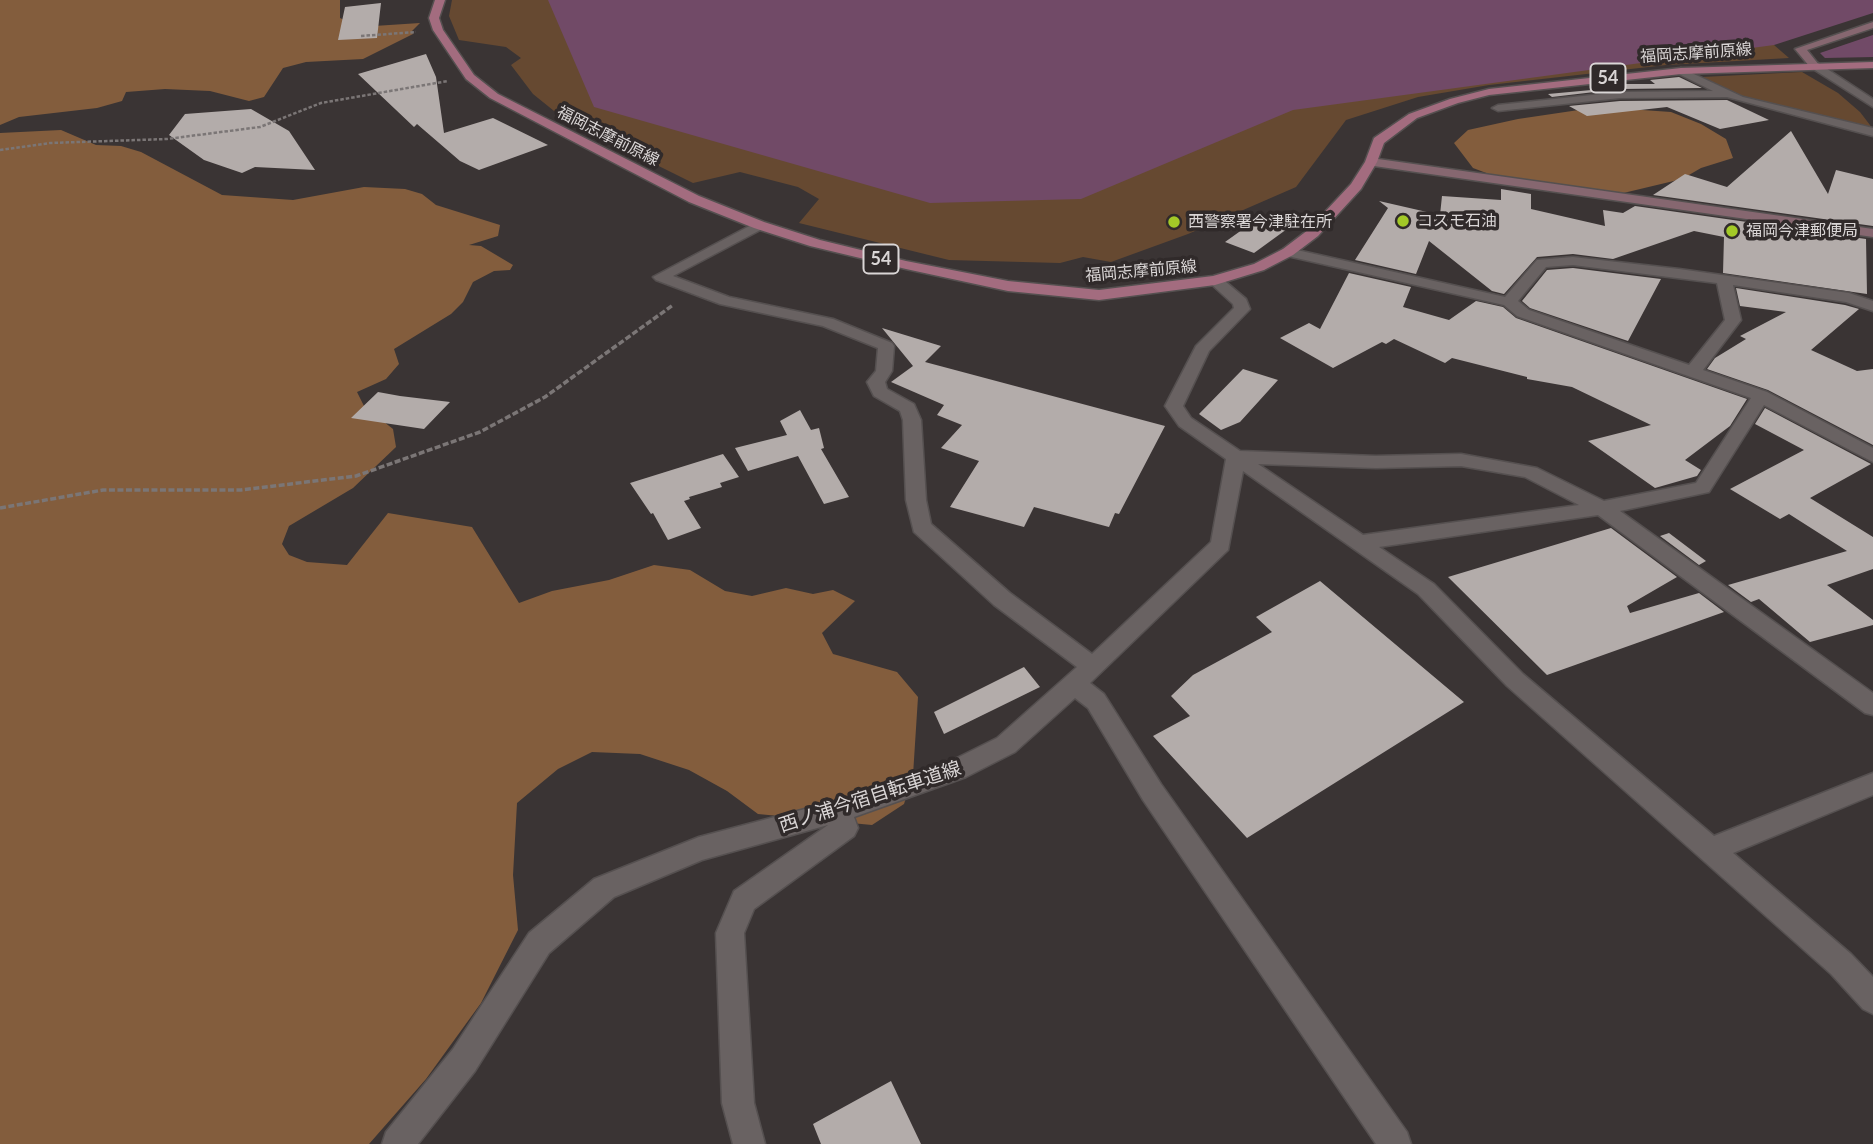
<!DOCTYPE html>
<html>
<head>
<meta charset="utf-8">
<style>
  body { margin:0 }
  canvas { display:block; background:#3a3434 }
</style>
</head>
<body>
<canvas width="1873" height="1144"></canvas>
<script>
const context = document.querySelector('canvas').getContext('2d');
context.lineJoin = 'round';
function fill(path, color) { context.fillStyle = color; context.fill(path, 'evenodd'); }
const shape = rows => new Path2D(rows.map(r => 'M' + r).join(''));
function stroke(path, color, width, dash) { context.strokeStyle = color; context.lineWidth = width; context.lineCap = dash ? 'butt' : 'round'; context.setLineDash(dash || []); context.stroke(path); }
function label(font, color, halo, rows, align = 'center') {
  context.font = font + ' Lato,"Noto Sans JP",sans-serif'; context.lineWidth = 7; context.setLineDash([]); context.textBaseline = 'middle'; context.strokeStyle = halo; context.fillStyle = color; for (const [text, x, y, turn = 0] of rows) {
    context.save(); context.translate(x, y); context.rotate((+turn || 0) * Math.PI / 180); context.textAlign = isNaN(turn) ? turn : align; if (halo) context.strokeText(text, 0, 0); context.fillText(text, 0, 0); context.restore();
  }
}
fill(shape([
  [452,0,1591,0,1774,45,1789,58,1666,65,1489,85,1418,97,1346,120,1296,187,1188,234,1111,262,1083,257,1060,263,949,260,799,223,819,199,798,187,740,172,693,183,564,119,533,94,511,65,521,58,506,47,459,40,449,16],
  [1802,72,1838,93,1860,112,1873,129,1741,97,1702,77]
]), '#664931');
fill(shape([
  [0,0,340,0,340,18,359,27,420,23,412,31,413,34,363,59,306,62,283,68,264,97,249,101,210,91,165,89,126,92,122,101,97,108,19,117,0,125],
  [1599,107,1671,112,1701,124,1726,139,1733,158,1701,168,1682,179,1615,195,1497,177,1473,168,1454,143,1468,130,1518,119],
  [61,130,96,145,121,146,141,152,222,195,293,200,364,187,405,189,422,194,436,205,500,225,498,236,469,245,481,246,513,265,510,270,494,271,473,282,463,302,451,314,394,349,399,364,386,379,357,392,364,406,393,429,396,447,353,488,289,526,282,544,289,555,307,562,347,565,388,513,472,527,519,603,552,591,609,580,654,565,690,570,725,591,752,596,786,588,813,594,833,590,855,601,822,633,833,654,897,672,918,697,913,775,904,804,872,825,758,814,727,791,689,770,640,754,592,752,558,769,517,803,513,875,518,930,481,1003,426,1079,369,1144,0,1144,0,133]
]), '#835d3d');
fill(shape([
  [548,0,1873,0,1873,13,1774,45,1293,110,1081,199,930,203,594,107],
  [1873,35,1873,57,1825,58,1820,53]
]), '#714a67');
fill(shape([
  [381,3,377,38,338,40,345,7],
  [426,54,436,77,444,133,493,118,548,145,479,170,460,161,417,124,414,127,358,74],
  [1679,77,1702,88,1620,89,1552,97,1548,94,1624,87,1619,84,1655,84,1650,80],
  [1727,100,1769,120,1720,129,1667,107,1587,116,1569,106,1620,101],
  [251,109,289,131,315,170,255,167,242,173,204,160,169,135,185,114],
  [1791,131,1828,194,1836,170,1873,179,1873,226,1653,195,1685,174,1727,187],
  [1501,189,1531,194,1531,209,1605,226,1603,210,1623,213,1635,206,1866,239,1867,294,1723,273,1724,237,1694,231,1613,259,1573,254,1537,257,1504,294,1492,291,1429,241,1416,274,1355,260,1388,208,1379,201,1440,215,1442,196,1501,200],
  [1253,222,1287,229,1254,253,1225,242],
  [1573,268,1661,279,1628,341,1530,308,1522,301,1547,270],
  [1349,273,1411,287,1403,307,1449,320,1476,301,1503,307,1516,318,1747,399,1730,426,1685,460,1701,470,1697,476,1655,488,1588,441,1651,425,1572,387,1527,379,1527,377,1452,358,1445,363,1394,339,1386,344,1382,342,1333,368,1280,338,1309,323,1320,329],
  [1736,288,1845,305,1859,309,1811,350,1857,371,1873,369,1873,445,1768,390,1707,369,1715,358,1746,339,1740,336,1786,312,1740,306],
  [882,328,941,346,925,362,1165,426,1119,514,1115,513,1109,527,1034,507,1024,527,950,507,979,461,941,448,962,425,937,415,944,405,891,382,913,366],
  [1243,369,1278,380,1240,422,1221,430,1199,414],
  [378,392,400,396,450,402,424,429,351,418],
  [1765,408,1871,464,1810,498,1873,537,1873,569,1827,585,1873,620,1873,625,1810,642,1759,599,1751,602,1728,585,1847,551,1789,514,1780,519,1730,489,1804,450,1755,424],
  [800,410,811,430,819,428,824,448,821,449,849,497,824,504,798,456,748,471,735,448,787,435,780,421],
  [723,454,739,477,720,483,722,487,689,497,690,499,684,501,701,528,668,540,653,513,651,514,630,483],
  [1611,528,1677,577,1627,606,1630,613,1699,593,1724,612,1547,675,1448,577],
  [1669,533,1706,561,1699,565,1660,536],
  [1320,581,1464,702,1247,838,1153,736,1190,716,1171,696,1193,675,1272,632,1256,617],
  [1024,667,1040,687,944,734,934,712],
  [891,1081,921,1144,821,1144,813,1124]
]), '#b3acaa');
const street = shape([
  [1810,63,1818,63,1873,99,1873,107,1810,67,1810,63],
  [1681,68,1743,97,1873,128,1873,136,1727,97,1620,98,1498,111,1492,108,1498,105,1620,92,1713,91,1677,73,1676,71,1681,68],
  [759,221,766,225,764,228,673,276,729,297,833,319,892,343,894,346,892,371,885,382,887,389,914,404,921,420,926,500,931,524,1010,593,1092,654,1211,542,1226,459,1179,426,1165,406,1196,346,1234,308,1233,304,1210,283,1207,280,1210,277,1220,277,1246,299,1250,309,1209,351,1183,406,1191,418,1240,451,1376,456,1461,454,1537,468,1604,501,1696,483,1751,398,1517,316,1504,305,1283,255,1281,252,1283,249,1288,248,1505,297,1537,260,1573,257,1679,269,1849,293,1873,301,1873,311,1846,302,1733,285,1741,320,1703,370,1767,392,1873,448,1873,462,1764,405,1709,492,1620,511,1873,693,1873,715,1865,713,1598,515,1379,547,1434,584,1523,674,1714,836,1873,773,1873,795,1733,853,1851,954,1873,977,1873,1014,1863,1009,1831,974,1507,686,1418,594,1243,471,1228,550,1090,683,1104,694,1161,784,1407,1132,1411,1144,1376,1144,1143,800,1088,708,1075,698,1015,752,966,777,854,817,858,828,854,836,754,909,744,933,754,1103,765,1144,733,1144,722,1103,716,933,734,891,828,825,702,860,614,897,549,953,475,1071,418,1144,382,1144,386,1132,453,1049,529,933,594,879,699,837,839,800,949,762,997,738,1077,667,994,605,914,532,906,500,903,420,900,411,874,396,867,382,876,371,878,348,823,326,720,304,656,280,653,277,759,221],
  [1573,265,1717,283,1725,320,1689,365,1529,310,1518,301,1546,267,1573,265],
  [1258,464,1376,468,1461,466,1525,477,1579,505,1363,535,1258,464]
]);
const secondary = shape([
  [1873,22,1873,28,1807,50,1819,65,1818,67,1810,67,1795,49,1873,22],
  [1371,158,1873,229,1873,237,1367,165,1367,159,1371,158]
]);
const primary = shape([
  [435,0,445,0,439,18,443,30,474,75,498,94,699,196,764,222,820,240,906,261,1008,281,1099,290,1213,276,1254,264,1283,249,1308,230,1351,184,1365,162,1374,138,1409,114,1450,99,1489,89,1681,68,1873,62,1873,68,1681,74,1489,95,1458,103,1417,118,1384,143,1377,162,1361,189,1318,236,1293,255,1264,270,1215,285,1099,300,1008,291,906,269,810,246,754,228,689,202,490,98,466,79,433,30,429,18,435,0]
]);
stroke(street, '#555050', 3);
stroke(secondary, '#555050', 3);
stroke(primary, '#555050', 3);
stroke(shape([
  [361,36,416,32],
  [0,150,50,143,167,139,260,127,321,103,448,81]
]), '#7b7676', 2.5, [3.5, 2]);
stroke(shape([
  [0,508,103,490,241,490,356,476,480,432,545,397,673,305]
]), '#7b7676', 3.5, [6, 2.5]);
fill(street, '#696262');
fill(secondary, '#866770');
fill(primary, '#a36c7f');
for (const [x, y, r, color] of [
  [1403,221,7,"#a3c927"],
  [1174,222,7,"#a3c927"],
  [1732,231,7,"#a3c927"]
]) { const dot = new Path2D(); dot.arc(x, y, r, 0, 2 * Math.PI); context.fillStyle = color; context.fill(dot); stroke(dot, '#302a2a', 2.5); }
label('16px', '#dad6d6', '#302a2a', [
  ["福岡志摩前原線",1696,53,-4],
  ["福岡志摩前原線",608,136,27],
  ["福岡志摩前原線",1141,271,-5]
]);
label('16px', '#dad6d6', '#302a2a', [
  ["コスモ石油",1417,221],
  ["西警察署今津駐在所",1188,222],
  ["福岡今津郵便局",1746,231]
], 'left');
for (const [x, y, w] of [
  [1608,78,35],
  [881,259,35]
]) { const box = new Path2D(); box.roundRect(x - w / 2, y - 14.5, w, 29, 5); context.fillStyle = '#302a2a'; context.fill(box); stroke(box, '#dad6d6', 2); }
label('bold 18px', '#dad6d6', null, [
  ["54",1608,78],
  ["54",881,259]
]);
label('19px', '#dad6d6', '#302a2a', [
  ["西ノ浦今宿自転車道線",870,797,-18]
]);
</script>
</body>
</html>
